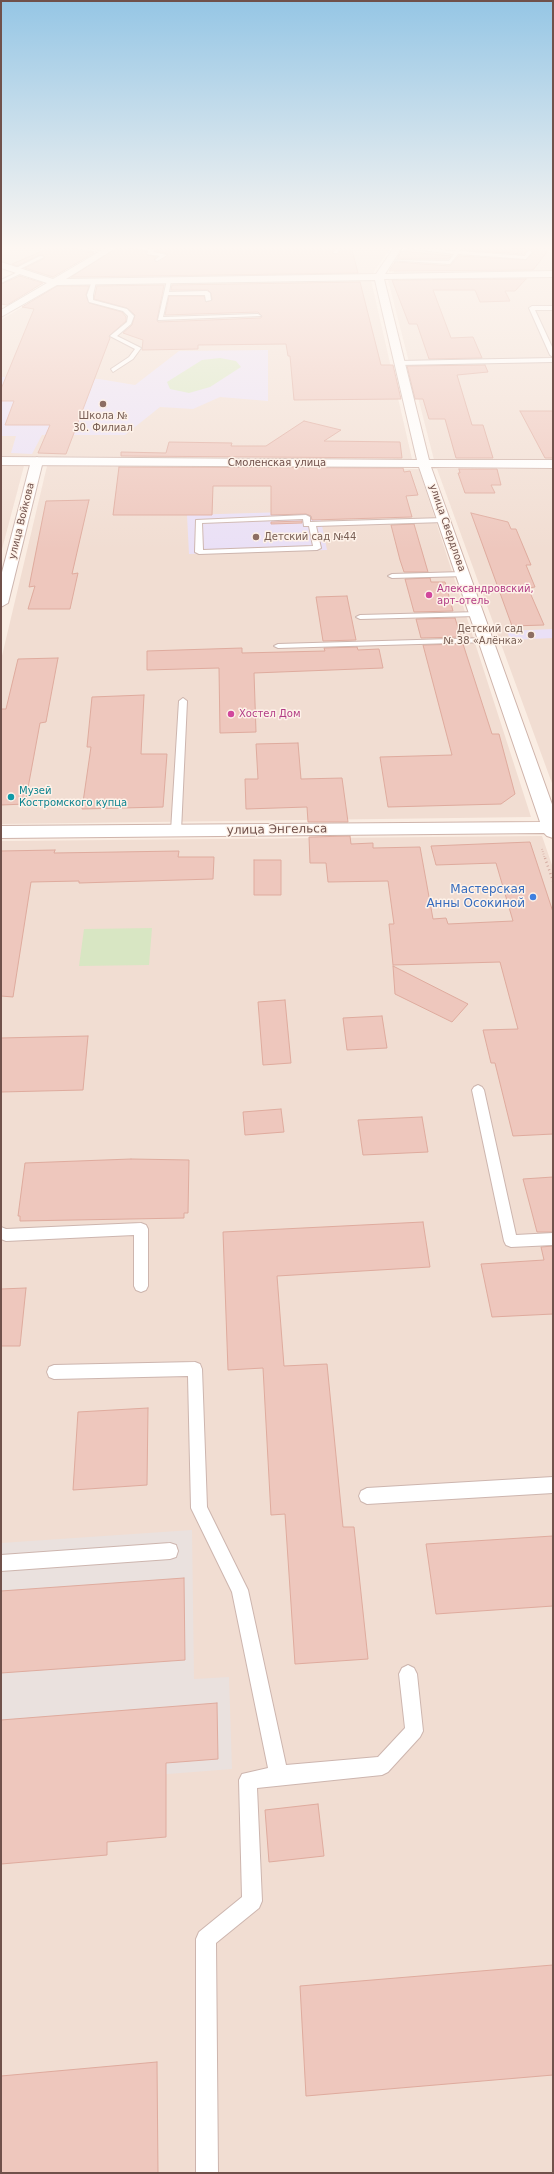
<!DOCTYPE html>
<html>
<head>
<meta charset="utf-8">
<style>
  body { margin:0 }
  #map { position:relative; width:554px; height:2174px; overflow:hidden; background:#faede3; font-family:"DejaVu Sans",sans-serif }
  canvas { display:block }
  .frame { position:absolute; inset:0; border:2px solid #70514b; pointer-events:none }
</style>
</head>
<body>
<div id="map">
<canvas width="554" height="2174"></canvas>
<div class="frame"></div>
</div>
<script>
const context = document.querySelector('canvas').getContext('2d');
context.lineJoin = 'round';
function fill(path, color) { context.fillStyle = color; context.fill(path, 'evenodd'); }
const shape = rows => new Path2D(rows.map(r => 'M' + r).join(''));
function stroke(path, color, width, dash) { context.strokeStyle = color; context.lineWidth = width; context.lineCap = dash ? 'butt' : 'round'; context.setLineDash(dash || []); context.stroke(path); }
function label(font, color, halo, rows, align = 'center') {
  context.font = font + ' "DejaVu Sans",sans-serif'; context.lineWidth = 3; context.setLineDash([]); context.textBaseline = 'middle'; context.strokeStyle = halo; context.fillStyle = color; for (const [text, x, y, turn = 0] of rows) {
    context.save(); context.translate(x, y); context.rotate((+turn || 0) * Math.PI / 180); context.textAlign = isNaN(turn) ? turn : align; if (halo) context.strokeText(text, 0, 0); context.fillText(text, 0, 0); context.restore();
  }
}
fill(shape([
  [1,246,106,246,52,278,1,262],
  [122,246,392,246,372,275,63,281],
  [408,246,553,246,553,272,392,275],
  [553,277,553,460,434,460,388,280],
  [371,280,412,459,1,456,1,320,58,285],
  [1,465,24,466,1,553],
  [47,466,419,469,531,817,1,824,1,660],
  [437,469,553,469,553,786],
  [542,836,553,868,553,2173,1,2173,1,841]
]), '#f1ddd2');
fill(shape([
  [192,1530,194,1679,229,1677,232,1769,1,1787,1,1543]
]), '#eae1de');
fill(shape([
  [268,350,268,401,220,397,193,409,160,407,125,435,42,435,32,454,11,453,16,436,1,436,1,377,99,379,135,385,179,351],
  [319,511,327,550,189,554,187,515],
  [553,629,553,638,510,640,507,631]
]), '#eae0f6');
fill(shape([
  [220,358,236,361,241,367,210,387,189,393,170,389,167,382,202,360],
  [152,928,149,965,79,966,84,929]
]), '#d8e6c3');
const building = shape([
  [54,246,94,253,53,277,25,268,45,258,44,256,39,255,17,266,12,264,54,246],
  [120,246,147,252,147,255,156,257,154,260,156,262,168,254,156,251,153,248,138,246,336,246,332,252,333,254,338,254,343,246,351,246,358,273,71,277,120,246],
  [463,246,491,246,540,250,547,252,533,270,389,271,395,262,450,266,459,256,526,260,534,252,527,250,524,254,462,250,463,246],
  [401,251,451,256,448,259,397,259,401,251],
  [20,276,43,283,7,305,1,304,1,284,20,276],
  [526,279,515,291,505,291,510,301,480,302,475,290,433,290,451,338,473,337,482,358,429,359,417,324,409,324,392,280,526,279],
  [360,282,381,365,393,365,401,399,294,400,290,356,288,356,286,344,198,345,198,349,142,350,143,340,123,333,132,325,135,315,127,308,94,299,97,286,164,285,157,320,158,322,261,318,262,316,258,312,165,315,169,296,204,296,206,302,212,300,211,293,208,290,171,290,172,285,360,282],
  [57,286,89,286,86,295,89,303,122,312,126,317,126,321,109,336,110,338,66,454,38,453,50,425,5,425,14,401,1,401,1,389,34,309,22,307,57,286],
  [485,365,488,372,457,375,472,425,483,425,493,458,456,458,445,419,429,419,423,399,415,399,407,366,485,365],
  [520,411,553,411,553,458,545,458,520,411],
  [304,421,341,430,324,441,400,442,402,458,121,456,121,452,166,453,169,442,232,443,231,446,266,446,304,421],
  [119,467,403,468,404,472,410,471,418,495,406,496,412,517,312,520,311,516,306,514,271,515,271,486,213,486,212,515,113,515,119,467],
  [459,469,497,469,501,485,491,485,495,493,465,493,458,473,460,473,459,469],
  [89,500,72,574,78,573,70,609,28,609,35,586,29,587,46,501,89,500],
  [471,513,508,522,511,529,516,529,531,565,526,565,535,587,528,588,544,625,512,626,471,513],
  [302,521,302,523,271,524,271,522,302,521],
  [414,524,428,572,404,572,400,560,391,525,414,524],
  [430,578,431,582,445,582,453,611,414,612,405,579,430,578],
  [347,596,356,640,323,641,316,597,347,596],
  [455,618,461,637,421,638,416,619,455,618],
  [463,644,492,734,499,734,515,794,501,804,388,807,380,757,452,755,423,645,463,644],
  [357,647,358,650,379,649,383,668,254,673,256,732,220,733,219,668,147,670,147,651,242,648,242,653,325,651,324,648,357,647],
  [58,658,46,722,40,723,25,804,1,805,1,709,6,709,18,659,58,658],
  [144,695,141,754,167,754,163,807,82,809,91,747,87,747,92,697,144,695],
  [298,743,301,779,342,778,348,822,308,822,307,807,246,809,245,779,258,779,256,744,298,743],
  [350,836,351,844,373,843,373,848,420,847,433,919,446,918,448,924,513,921,496,863,436,865,431,846,530,842,553,912,553,1134,513,1136,495,1063,491,1063,483,1030,518,1029,500,962,393,965,389,924,394,924,388,881,328,882,326,863,310,863,309,837,350,836],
  [55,850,54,853,179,851,178,857,214,857,213,879,79,883,79,881,31,882,13,997,1,996,1,851,55,850],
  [254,860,281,860,281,895,254,895,254,860],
  [393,966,468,1004,452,1022,395,994,393,966],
  [285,1000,291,1063,263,1065,258,1002,285,1000],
  [382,1016,387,1048,347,1050,343,1018,382,1016],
  [88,1036,83,1090,1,1092,1,1038,88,1036],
  [281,1109,284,1132,245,1135,243,1112,281,1109],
  [422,1117,428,1152,363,1155,358,1120,422,1117],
  [131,1159,189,1160,188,1213,184,1213,184,1218,20,1221,20,1216,18,1216,25,1163,131,1159],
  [553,1177,553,1232,537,1232,523,1179,553,1177],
  [423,1222,430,1267,277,1276,284,1366,327,1364,343,1527,354,1527,368,1659,295,1664,285,1514,271,1515,263,1368,228,1370,223,1232,423,1222],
  [553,1246,553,1314,492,1317,481,1264,544,1260,541,1247,553,1246],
  [26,1288,20,1346,1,1346,1,1289,26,1288],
  [148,1408,147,1485,73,1490,78,1412,148,1408],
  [553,1536,553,1606,436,1614,426,1544,553,1536],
  [184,1578,185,1660,1,1673,1,1591,184,1578],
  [217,1703,218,1759,166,1763,166,1837,107,1842,107,1855,1,1864,1,1720,217,1703],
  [318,1804,324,1856,269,1862,265,1810,318,1804],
  [553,1965,553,2075,306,2096,300,1986,553,1965],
  [157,2062,158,2173,1,2173,1,2076,157,2062]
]);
fill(building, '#eec7bd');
stroke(building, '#dfab9e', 1);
const lane = shape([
  [62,246,71,246,107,252,105,253,62,246],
  [128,246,153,249,155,250,153,252,167,255,157,261,155,260,160,256,147,254,149,251,128,246],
  [338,246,342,246,337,253,333,253,338,246],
  [458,246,462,247,460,251,525,256,528,251,532,252,526,259,458,254,450,264,388,260,449,261,454,254,413,249,415,248,455,251,458,246],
  [40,256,44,257,16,271,12,270,40,256],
  [20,271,24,272,1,283,1,280,20,271],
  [167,280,171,281,169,292,207,291,210,293,211,300,206,301,205,295,168,295,163,317,258,314,261,316,158,320,167,280],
  [92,281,96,282,93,295,93,300,127,309,134,316,131,324,117,336,141,348,133,359,113,372,111,369,129,357,135,349,110,336,127,322,128,316,123,311,89,302,87,295,92,281],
  [532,306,553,306,553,310,535,310,553,349,553,357,550,355,529,308,532,306],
  [553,358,553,362,399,365,396,363,399,361,553,358],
  [306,515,310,517,310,522,444,518,448,520,444,522,316,526,321,548,317,550,199,554,195,552,196,520,306,515],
  [303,519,304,526,309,526,313,546,203,550,202,523,303,519],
  [463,572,467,574,466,576,392,578,388,576,392,574,463,572],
  [480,612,481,614,477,616,360,619,356,617,360,615,480,612],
  [486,638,489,638,489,642,278,648,274,646,278,644,486,638],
  [183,698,187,701,181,831,176,834,171,831,179,701,183,698],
  [478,1085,482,1087,484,1090,516,1235,553,1233,553,1245,511,1247,506,1245,504,1241,472,1090,474,1087,478,1085],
  [141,1223,146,1225,148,1229,148,1286,146,1290,141,1292,136,1290,134,1286,134,1235,6,1241,1,1239,1,1227,6,1229,141,1223],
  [195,1362,200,1364,202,1369,207,1507,248,1590,286,1765,378,1757,405,1728,399,1674,402,1668,408,1665,414,1668,417,1674,423,1731,420,1737,388,1772,382,1775,257,1788,262,1901,259,1908,216,1943,218,2173,196,2173,196,1939,199,1932,242,1897,239,1780,242,1774,268,1768,232,1592,191,1508,188,1376,54,1379,49,1377,47,1372,49,1367,54,1365,195,1362],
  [553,1477,553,1493,367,1504,361,1501,359,1496,361,1491,367,1488,553,1477],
  [170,1543,176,1545,178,1551,176,1557,170,1559,1,1571,1,1555,170,1543]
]);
const street = shape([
  [37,457,43,461,8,603,1,607,1,576,31,461,37,457]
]);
const secondary = shape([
  [109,246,119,246,66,279,376,274,395,246,403,246,385,274,553,271,553,277,384,279,429,460,553,460,553,468,431,467,553,807,553,838,547,836,544,833,1,838,1,826,540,822,419,467,1,465,1,457,417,460,375,280,57,285,1,317,1,310,47,283,1,268,1,262,53,279,109,246]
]);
stroke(lane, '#cdb5ae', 2);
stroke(street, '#cdb5ae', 2);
stroke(secondary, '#cfb4ab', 2);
stroke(shape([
  [542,849,545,859]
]), '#d2aaa0', 2, [0.5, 2]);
stroke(shape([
  [545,858,553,881]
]), '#d2aaa0', 2.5, [1, 3]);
fill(lane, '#fff');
fill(street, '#fff');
fill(secondary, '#fff');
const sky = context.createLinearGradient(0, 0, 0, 550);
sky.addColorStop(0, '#95c6e5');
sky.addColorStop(0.45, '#fdf7f2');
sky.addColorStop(1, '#fdf7f200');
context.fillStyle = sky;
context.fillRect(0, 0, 554, 550);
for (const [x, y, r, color] of [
  [103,404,4,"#8d6e63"],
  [256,537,4,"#8d6e63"],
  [429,595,4,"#d1479c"],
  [531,635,4,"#8d6e63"],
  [231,714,4,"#d1479c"],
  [11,797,4,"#0f9aa8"],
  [533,897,4,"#3f7fe0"]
]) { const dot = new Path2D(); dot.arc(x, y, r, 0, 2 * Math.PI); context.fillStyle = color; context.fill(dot); stroke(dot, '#fef2e9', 1.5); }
label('10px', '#785e54', '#fef2e9', [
  ["Школа №",103,416],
  ["30. Филиал",103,428],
  ["Детский сад №44",264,537,"left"],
  ["Детский сад",523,629,"right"],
  ["№ 38 «Алёнка»",523,641,"right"]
]);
label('10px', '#70514b', '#fef2e9', [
  ["Смоленская улица",277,463],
  ["улица Войкова",22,521,-76],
  ["улица Свердлова",447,528,71]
]);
label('10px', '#b23c85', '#fef2e9', [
  ["Александровский,",437,589],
  ["арт-отель",437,601],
  ["Хостел Дом",239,714]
], 'left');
label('10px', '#0d838f', '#fef2e9', [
  ["Музей",19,791],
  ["Костромского купца",19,803]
], 'left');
label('12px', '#70514b', '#fef2e9', [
  ["улица Энгельса",277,830,-1]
]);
label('12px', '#366cbe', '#fef2e9', [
  ["Мастерская",525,890],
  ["Анны Осокиной",525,904]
], 'right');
</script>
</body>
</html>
